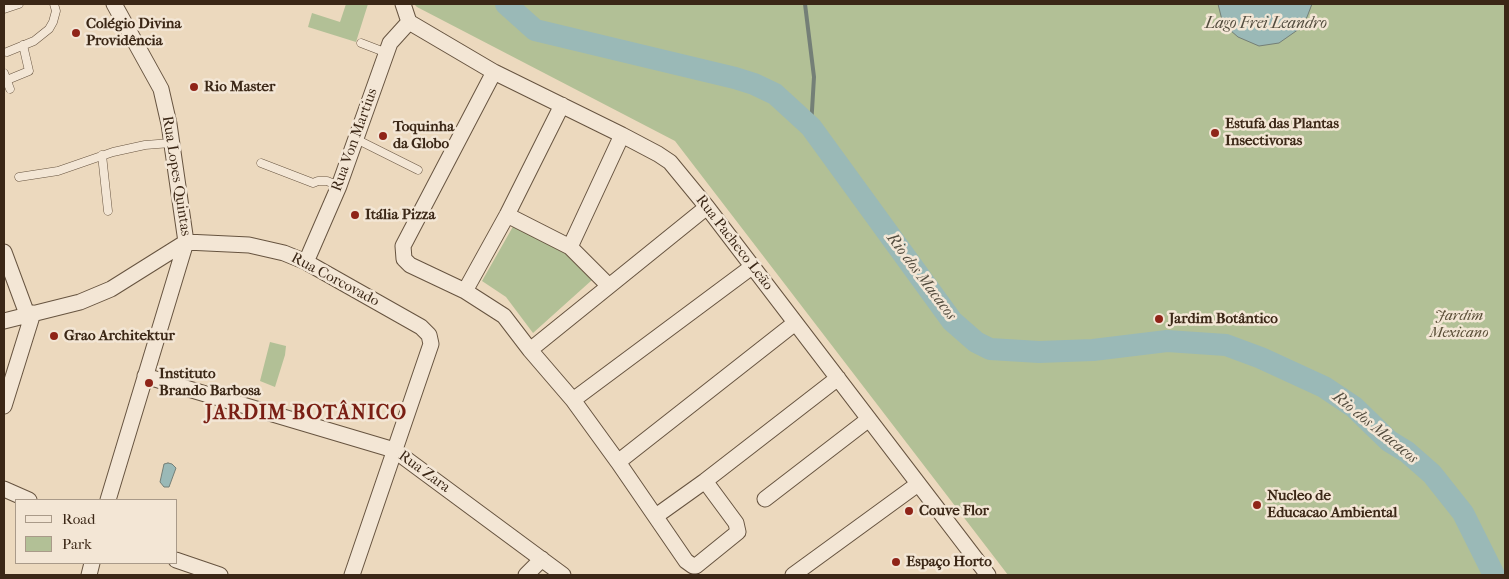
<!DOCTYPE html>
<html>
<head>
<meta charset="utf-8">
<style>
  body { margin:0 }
  #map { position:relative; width:1509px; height:579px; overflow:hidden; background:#ecd9be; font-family:"IM FELL French Canon",serif }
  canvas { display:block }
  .frame { position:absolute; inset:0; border:5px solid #3b2716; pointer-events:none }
  .legend { position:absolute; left:15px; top:499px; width:162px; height:65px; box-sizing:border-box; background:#f3e6d5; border:1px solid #a99a89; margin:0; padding:6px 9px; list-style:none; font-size:15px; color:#3b2716 }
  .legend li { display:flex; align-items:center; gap:10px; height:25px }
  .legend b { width:25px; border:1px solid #a99a89 }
</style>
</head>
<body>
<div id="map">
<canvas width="1509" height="579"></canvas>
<div class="frame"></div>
<ul class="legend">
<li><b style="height:6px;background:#f3e6d5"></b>Road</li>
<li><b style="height:14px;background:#b2c096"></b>Park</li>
</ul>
</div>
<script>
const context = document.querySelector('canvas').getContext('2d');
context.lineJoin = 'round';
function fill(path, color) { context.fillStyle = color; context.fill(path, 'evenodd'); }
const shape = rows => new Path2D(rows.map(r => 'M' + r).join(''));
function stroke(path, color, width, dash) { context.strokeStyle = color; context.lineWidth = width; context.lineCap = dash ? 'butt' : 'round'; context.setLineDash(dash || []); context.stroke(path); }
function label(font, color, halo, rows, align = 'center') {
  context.font = font + ' "IM FELL French Canon",serif'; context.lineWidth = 5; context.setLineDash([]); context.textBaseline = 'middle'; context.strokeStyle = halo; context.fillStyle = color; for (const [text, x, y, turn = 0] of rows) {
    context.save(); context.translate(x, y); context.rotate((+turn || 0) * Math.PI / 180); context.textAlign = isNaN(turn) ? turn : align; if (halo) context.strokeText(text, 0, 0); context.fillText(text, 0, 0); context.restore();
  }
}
fill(shape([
  [346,4,368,4,356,42,308,27,312,13,340,22],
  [414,4,1505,4,1505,575,1008,575,675,141,417,7],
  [515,223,566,251,592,280,533,333,506,297,482,281],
  [270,342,286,346,285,355,275,387,260,381]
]), '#b2c096');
const water = shape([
  [1218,4,1312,4,1307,17,1299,29,1279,43,1259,46,1238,37,1223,24,1218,4],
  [168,463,172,464,176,468,169,487,164,487,160,482,164,464,168,463]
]);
fill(water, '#9ab9b7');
stroke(water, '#747f77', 1);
stroke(shape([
  [805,4,814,77,811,127]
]), '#747f77', 4);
stroke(shape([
  [506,4,535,30,735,78,754,84,775,94,811,127,952,321,976,342,990,349,1039,352,1093,350,1167,341,1226,345,1261,358,1324,387,1354,407,1389,441,1407,452,1432,474,1463,513,1494,575]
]), '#9ab9b7', 22);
const lane = shape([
  [4,9,19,4],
  [361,43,387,53],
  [7,52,34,41,49,29,53,22,56,11,54,4],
  [4,73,10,89],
  [7,80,29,71,23,45],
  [356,139,418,170],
  [102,155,108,211],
  [261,163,313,183,318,181,327,181,339,186],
  [19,177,58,171,113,152,145,145,171,143]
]);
const street = shape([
  [403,4,409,22,494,72,622,135,658,154,670,162,707,207,988,575],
  [562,105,507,215,465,291,504,316,530,350,573,400,618,462,686,561,693,566,696,566,738,532,736,523,705,481],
  [507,215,570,247,609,286],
  [570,247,622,135],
  [4,252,27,314],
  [306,262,339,186,390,43,409,22],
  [465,291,410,265,404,259,403,246,494,72],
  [4,321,80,302,111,289,186,242,249,245,284,253,306,262,421,327,429,335,431,344,352,575],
  [530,350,707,207],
  [145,376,394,450,563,575],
  [573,400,753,266],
  [4,406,33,313],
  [618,462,795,323],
  [4,489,29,500],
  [765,499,869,419],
  [108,500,186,242,169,124,161,89,114,4],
  [656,516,705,481,838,378],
  [176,560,220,575],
  [89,575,92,563],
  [526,575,542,559],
  [793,575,918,484]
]);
stroke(lane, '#675440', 9);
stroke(street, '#675440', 17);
stroke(lane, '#f3e6d5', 8);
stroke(street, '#f3e6d5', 15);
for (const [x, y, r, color] of [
  [76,33,5,"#8f2418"],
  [194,87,5,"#8f2418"],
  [1215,133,5,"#8f2418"],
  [383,136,5,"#8f2418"],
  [355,215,5,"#8f2418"],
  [1159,319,5,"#8f2418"],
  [54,336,5,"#8f2418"],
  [149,383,5,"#8f2418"],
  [1257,505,5,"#8f2418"],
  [909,511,5,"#8f2418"],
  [896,562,5,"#8f2418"]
]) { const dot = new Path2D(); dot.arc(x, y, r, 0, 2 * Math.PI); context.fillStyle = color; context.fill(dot); stroke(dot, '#f3e6d5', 2); }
label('bold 15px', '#3b2716', '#f3e6d5', [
  ["Colégio Divina",86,24],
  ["Providência",86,41],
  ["Rio Master",204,87],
  ["Estufa das Plantas",1225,124],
  ["Insectivoras",1225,141],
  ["Toquinha",393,127],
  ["da Globo",393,144],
  ["Itália Pizza",365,215],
  ["Jardim Botântico",1169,319],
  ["Grao Architektur",64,336],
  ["Instituto",159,374],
  ["Brando Barbosa",159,391],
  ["Nucleo de",1267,496],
  ["Educacao Ambiental",1267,513],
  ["Couve Flor",919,511],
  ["Espaço Horto",906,562]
], 'left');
label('15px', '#3b2716', '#f3e6d5', [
  ["Rua Von Martius",355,140,-70],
  ["Rua Lopes Quintas",176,176,81],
  ["Rua Pacheco Leão",734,243,52],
  ["Rua Corcovado",335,280,28],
  ["Rua Zara",424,472,36]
]);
label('italic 15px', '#594d36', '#f3e6d5', [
  ["Jardim",1459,316],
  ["Mexicano",1459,333]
]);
label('italic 16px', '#534c3e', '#f3e6d5', [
  ["Lago Frei Leandro",1266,24],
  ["Rio dos Macacos",921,277,53],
  ["Rio dos Macacos",1375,428,39]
]);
context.letterSpacing = '1px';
label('bold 20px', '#7a1f14', '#f3e6d5', [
  ["JARDIM BOTÂNICO",306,414]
]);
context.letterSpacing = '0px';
</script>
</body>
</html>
